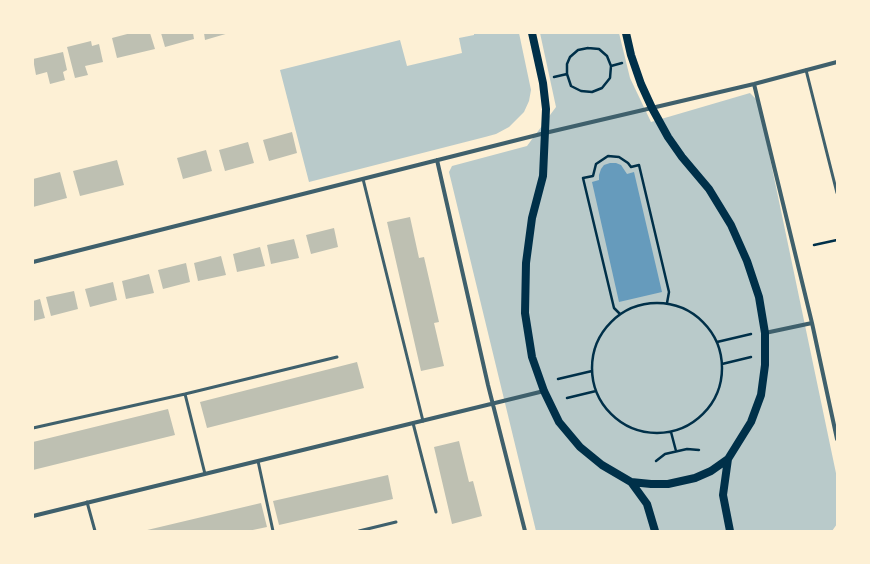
<!DOCTYPE html>
<html>
<head>
<meta charset="utf-8">
<style>
  body { margin:0 }
  #map { position:relative; width:870px; height:564px; overflow:hidden; background:#fdf0d5; font-family:Cabin,sans-serif }
  canvas { display:block }
  .frame { position:absolute; inset:0; border:34px solid #fdf0d5; pointer-events:none }
</style>
</head>
<body>
<div id="map">
<canvas width="870" height="564"></canvas>
<div class="frame"></div>
</div>
<script>
const context = document.querySelector('canvas').getContext('2d');
context.lineJoin = 'round';
function fill(path, color) { context.fillStyle = color; context.fill(path, 'evenodd'); }
const shape = rows => new Path2D(rows.map(r => 'M' + r).join(''));
function stroke(path, color, width, dash) { context.strokeStyle = color; context.lineWidth = width; context.lineCap = dash ? 'butt' : 'round'; context.setLineDash(dash || []); context.stroke(path); }
fill(shape([
  [474,33,519,33,531,90,529,101,524,112,509,127,496,134,485,137,309,182,280,70,400,40,407,66,462,53,459,38,474,35],
  [540,33,619,33,630,78,651,122,750,93,758,101,837,478,837,524,832,531,536,531,449,172,452,166,527,146,556,107]
]), '#b9caca');
fill(shape([
  [610,163,616,163,621,165,627,174,634,172,662,292,619,302,592,182,599,180,599,175,601,169,604,165]
]), '#669bbc');
fill(shape([
  [131,33,150,33,155,49,117,58,112,38],
  [161,33,193,33,194,39,165,47],
  [204,33,229,33,205,40],
  [91,41,92,46,99,44,103,62,85,66,88,75,75,78,67,47],
  [63,52,67,70,63,72,65,80,50,84,47,72,36,75,33,59],
  [292,132,297,153,269,161,263,140],
  [248,142,254,163,225,171,219,150],
  [206,150,212,171,183,179,177,158],
  [117,160,124,185,80,196,73,171],
  [60,172,67,198,33,207,33,179],
  [410,217,419,258,424,257,439,322,434,323,444,366,421,371,387,222],
  [334,228,338,247,311,254,306,235],
  [294,239,299,258,271,264,267,245],
  [260,247,265,266,237,272,233,254],
  [221,256,226,275,198,281,194,263],
  [186,263,190,282,163,289,158,270],
  [149,274,154,293,126,299,122,281],
  [113,282,117,300,90,307,85,289],
  [74,291,78,309,51,316,46,297],
  [40,299,45,318,33,321,33,301],
  [357,362,364,388,207,428,200,402],
  [168,409,175,435,33,470,33,442],
  [459,441,469,482,473,481,482,516,452,524,434,447],
  [388,475,393,499,279,525,273,501],
  [261,503,267,527,248,531,143,531]
]), '#bec0b2');
stroke(shape([
  [588,48,599,49,607,56,611,66,610,78,602,88,592,92,581,91,571,86,567,74,567,64,570,57,578,50,588,48],
  [611,66,622,63],
  [554,77,567,74],
  [814,245,837,240],
  '592 368a65 65 0 1 1 130 0a65 65 0 1 1-130 0Z',
  [620,314,614,308,583,178,593,176,596,164,608,156,619,157,628,163,631,167,639,165,669,292,667,303],
  [717,342,751,334],
  [722,364,751,357],
  [558,379,592,371],
  [567,398,596,391],
  [671,432,676,451],
  [656,461,665,454,687,449,699,450]
]), '#003049', 2.5);
stroke(shape([
  [806,70,837,193],
  [363,179,423,421],
  [185,394,205,474],
  [413,423,436,512],
  [33,428,185,394,337,357],
  [258,461,273,531],
  [87,502,95,531],
  [359,531,396,522]
]), '#3f606c', 3);
stroke(shape([
  [754,84,812,323,837,439],
  [437,160,488,385,525,531],
  [33,262,545,133,754,84,837,62],
  [765,333,812,323],
  [33,516,544,391]
]), '#3f606c', 4);
stroke(shape([
  [532,33,543,83,546,109,543,176,532,218,526,263,525,313,532,357,544,391,559,422,580,447,602,465,631,482,647,504,655,531],
  [626,33,631,55,641,84,652,108,668,137,682,157,709,189,731,225,747,261,759,297,765,333,765,365,761,395,751,422,728,459,723,495,730,531],
  [631,482,651,484,668,484,695,478,711,471,728,459]
]), '#003049', 8);
</script>
</body>
</html>
